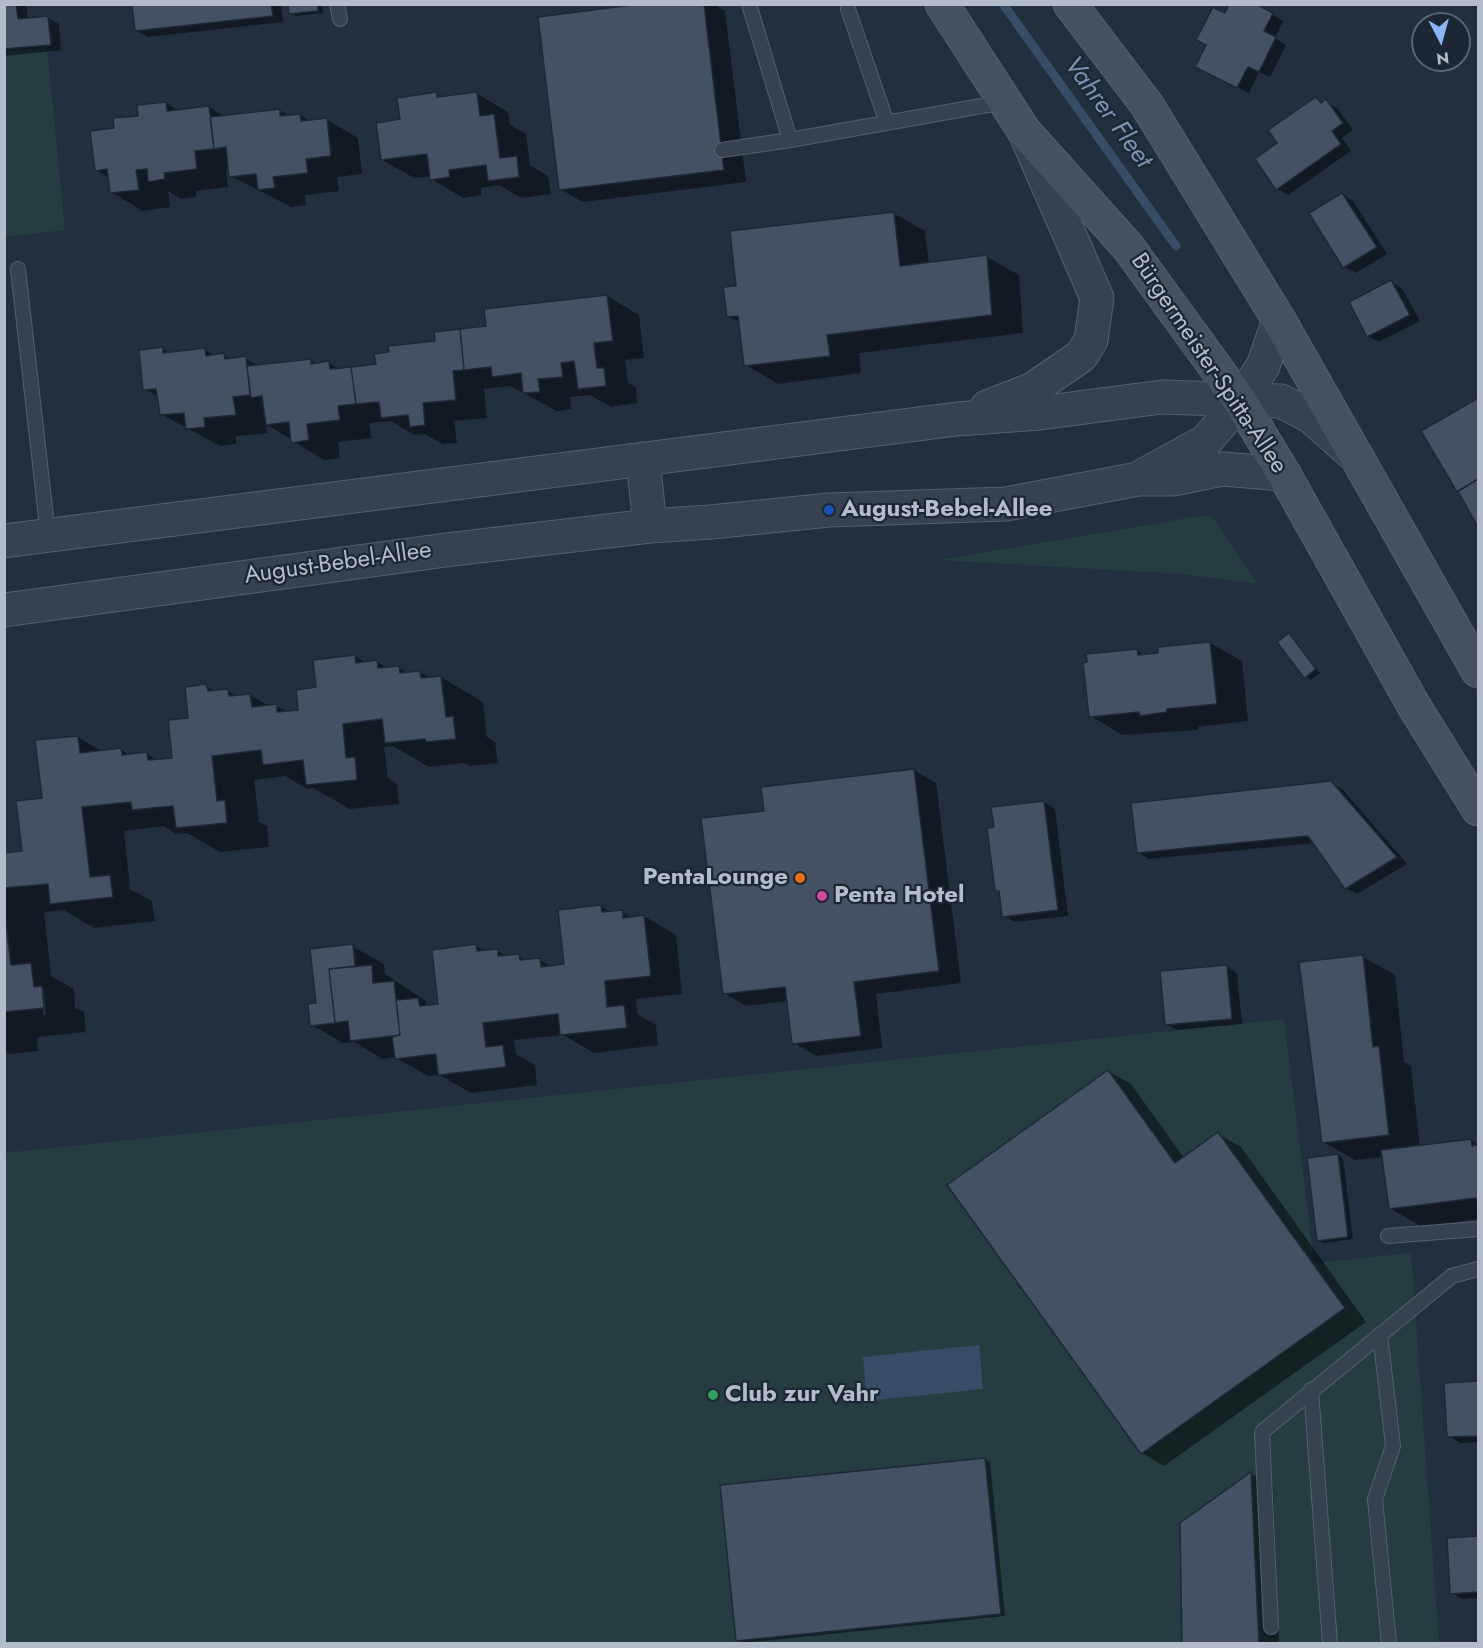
<!DOCTYPE html>
<html>
<head>
<meta charset="utf-8">
<style>
  body { margin:0 }
  #map { position:relative; width:1483px; height:1648px; overflow:hidden; background:#242f3e; font-family:Jost,sans-serif }
  canvas { display:block }
  .frame { position:absolute; inset:0; border:6px solid #b4bcc9; pointer-events:none }
  .north { position:absolute; left:1411px; top:12px; width:60px; height:60px; box-sizing:border-box; background:#1d2633; border:2px solid #59626f; border-radius:50%; rotate:174deg; font-size:16px; font-weight:700; line-height:24px; text-align:center; color:#b4bcc9 }
  .north::after { content:''; display:block; margin:auto; width:21px; height:27px; background:#8ab4f8; clip-path:polygon(50% 0,100% 100%,50% 72%,0 100%) }
</style>
</head>
<body>
<div id="map">
<canvas width="1483" height="1648"></canvas>
<div class="frame"></div>
<div class="north">N</div>
</div>
<script>
const context = document.querySelector('canvas').getContext('2d');
context.lineJoin = 'round';
function fill(path, color) { context.fillStyle = color; context.fill(path, 'evenodd'); }
const shape = rows => new Path2D(rows.map(r => 'M' + r).join(''));
function stroke(path, color, width, dash) { context.strokeStyle = color; context.lineWidth = width; context.lineCap = dash ? 'butt' : 'round'; context.setLineDash(dash || []); context.stroke(path); }
function label(font, color, halo, rows, align = 'center') {
  context.font = font + ' Jost,sans-serif'; context.lineWidth = 4.5; context.setLineDash([]); context.textBaseline = 'middle'; context.strokeStyle = halo; context.fillStyle = color; for (const [text, x, y, turn = 0] of rows) {
    context.save(); context.translate(x, y); context.rotate((+turn || 0) * Math.PI / 180); context.textAlign = isNaN(turn) ? turn : align; if (halo) context.strokeText(text, 0, 0); context.fillText(text, 0, 0); context.restore();
  }
}
fill(shape([
  [47,47,65,230,5,237,5,51],
  [1206,515,1215,521,1258,584,1183,574,938,560],
  [1284,1019,1314,1263,1411,1253,1439,1643,5,1643,4,1153]
]), '#263c3f');
fill(shape([
  [979,1345,983,1389,867,1401,863,1357]
]), '#394c67');
fill(shape([
  [4,4,26,4,28,20,48,18,59,24,61,50,4,56],
  [143,4,281,4,283,22,148,37,137,31],
  [290,4,322,4,323,13,296,16,291,13],
  [652,4,713,4,725,11,746,182,583,202,560,189],
  [1272,14,1283,21,1275,38,1286,45,1270,77,1259,72,1249,93,1208,72,1208,45,1225,15],
  [476,93,508,112,510,125,526,134,530,165,548,176,551,194,521,198,499,185,481,188,481,195,463,198,432,179,431,176,414,178,382,160,402,121,437,94,443,98],
  [1316,99,1337,108,1353,130,1342,138,1351,151,1288,195,1277,189,1279,143],
  [166,103,179,111,209,107,225,117,279,110,289,116,300,115,310,121,326,119,358,138,362,174,337,177,339,191,305,195,306,205,291,207,231,176,230,168,226,169,228,187,196,191,196,197,181,199,168,191,170,207,143,211,111,192,109,178,96,170,115,129],
  [1342,194,1353,201,1387,254,1356,273,1345,267],
  [893,213,925,231,929,264,987,257,1019,275,1023,333,859,353,861,373,778,384,746,365,741,323,728,316,738,287],
  [1391,282,1402,288,1420,321,1379,342,1368,336],
  [607,296,639,315,644,358,625,360,628,383,636,387,637,403,611,407,590,395,570,397,571,409,557,411,510,386,484,389,487,418,454,421,457,443,443,444,424,434,414,435,391,421,369,423,371,438,338,442,340,458,324,460,266,424,267,433,236,436,236,444,220,446,161,414,159,397,145,389,162,349,171,354,205,350,216,356,224,355,232,359,245,358,259,366,310,360,317,364,329,363,341,370,377,365,436,343],
  [1478,400,1478,522,1423,432],
  [1289,635,1320,673,1310,680,1279,642],
  [1210,643,1242,661,1248,721,1198,727,1198,730,1122,735,1091,716,1136,650,1146,656],
  [355,656,366,663,376,661,389,669,399,668,408,673,419,672,431,678,441,677,483,702,487,737,495,742,498,763,470,766,464,763,429,767,393,746,384,747,388,778,397,784,399,804,350,809,313,788,307,789,285,776,254,780,259,822,267,826,269,847,220,852,187,833,176,834,164,826,124,831,130,889,152,901,155,921,94,928,64,910,44,912,51,976,74,989,75,1008,84,1012,86,1032,37,1037,38,1051,10,1054,4,1051,4,873,24,852,43,800,78,737,103,752,121,750,130,755,147,754,159,761,174,759,206,686,216,692,228,691,238,697,250,695,269,706,276,706,288,712,300,711,317,689],
  [41,990,44,990,46,1015,43,1015],
  [914,770,936,783,961,983,876,994,882,1048,816,1056,794,1043,788,1001,746,1006,724,993],
  [1331,783,1342,789,1407,864,1357,894,1346,888,1314,843,1149,859,1138,852],
  [1044,802,1055,809,1068,916,1015,922,1004,916,1001,893,996,890,996,829],
  [601,906,612,913,622,912,633,918,644,916,676,935,682,994,636,999,637,1014,656,1025,658,1045,594,1053,563,1035,514,1040,516,1054,535,1065,537,1085,471,1093,440,1075,428,1076,395,1057,383,1059,354,1042,343,1043,312,1025,318,1004,312,950,352,946,384,964,385,974,426,1001,426,1004,440,1005,476,946,486,952,497,951,508,957,519,956,528,961,540,960,552,967,566,966],
  [1363,957,1395,975,1404,1062,1411,1066,1420,1147,1471,1140,1478,1145,1478,1219,1422,1227,1390,1208,1384,1157,1355,1160,1323,1142,1301,964],
  [1226,966,1237,973,1242,1024,1177,1030,1166,1024],
  [1108,1071,1131,1084,1184,1158,1218,1134,1241,1147,1366,1322,1164,1466,1142,1453],
  [1338,1155,1343,1158,1353,1239,1323,1243,1318,1240],
  [1478,1383,1478,1442,1460,1443,1449,1436,1446,1384],
  [985,1459,990,1462,1005,1616,743,1643,738,1640],
  [1251,1474,1273,1486,1279,1644,1184,1644],
  [1478,1537,1478,1598,1463,1599,1452,1593,1449,1539]
]), '#0007');
stroke(shape([
  [1003,4,1176,246]
]), '#394c67', 9);
const building = shape([
  [4,4,16,4,18,19,48,16,51,45,4,49,4,4],
  [132,4,271,4,273,16,135,31,132,4],
  [288,4,318,4,318,11,289,14,288,4],
  [640,4,704,4,724,170,559,190,538,17,640,4],
  [1229,4,1256,4,1273,13,1264,31,1276,37,1259,72,1248,67,1237,88,1195,67,1206,45,1196,40,1213,7,1225,13,1229,4],
  [437,92,437,97,477,92,480,116,494,114,500,158,517,156,519,177,488,181,486,165,449,170,450,177,430,180,427,154,381,160,376,123,400,119,397,98,437,92],
  [1316,97,1321,103,1326,99,1343,123,1332,131,1341,144,1276,190,1255,159,1277,143,1268,130,1316,97],
  [166,102,167,111,209,106,214,149,195,151,197,169,164,173,165,179,148,182,147,169,136,170,139,190,110,193,107,169,95,171,90,131,114,128,113,118,138,116,137,105,166,102],
  [280,109,280,116,300,114,301,121,327,118,331,156,306,159,308,173,273,177,275,188,258,190,256,174,229,177,226,147,214,149,210,117,280,109],
  [1342,193,1377,247,1343,268,1309,213,1342,193],
  [894,212,900,266,987,255,992,315,827,335,830,356,744,366,738,316,727,317,723,287,736,286,730,231,894,212],
  [1391,280,1410,315,1367,337,1349,302,1391,280],
  [607,295,613,341,594,343,597,368,604,368,606,386,578,389,574,361,561,363,563,377,538,379,540,392,523,393,521,373,492,377,491,367,464,370,460,329,486,326,484,309,607,295],
  [460,329,464,370,453,371,456,400,423,403,425,425,410,427,408,415,381,418,379,402,356,404,351,367,376,364,374,354,389,352,388,346,435,341,434,332,460,329],
  [163,347,163,353,205,348,206,356,224,353,225,359,246,356,250,395,233,397,236,415,204,418,205,427,186,429,184,413,160,415,156,389,143,390,139,350,163,347],
  [311,359,311,364,329,361,330,369,351,367,356,404,338,406,340,420,307,424,309,440,291,443,289,422,266,425,262,396,251,398,247,366,311,359],
  [1478,398,1478,479,1457,492,1421,431,1478,398],
  [1478,479,1478,527,1458,491,1478,479],
  [1289,633,1316,669,1304,678,1277,642,1289,633],
  [1210,642,1217,704,1167,709,1167,712,1153,714,1140,716,1139,712,1089,717,1083,663,1087,662,1086,654,1137,649,1138,655,1158,653,1158,647,1210,642],
  [355,655,356,663,377,660,378,668,399,666,400,673,420,671,421,678,441,676,446,717,453,716,456,739,426,742,425,739,385,743,382,719,343,724,346,758,355,757,357,780,306,785,303,760,263,765,261,750,212,756,217,801,225,800,227,823,176,828,173,806,132,810,131,802,82,807,90,877,110,875,113,897,50,904,48,884,4,888,4,853,22,851,16,801,42,798,35,740,78,736,80,753,121,748,122,755,147,752,148,760,172,758,168,720,188,718,185,687,206,684,208,691,228,689,229,696,250,694,252,707,277,704,277,712,298,710,296,690,316,687,313,660,355,655],
  [914,769,939,971,854,982,861,1036,792,1044,785,987,723,994,701,818,764,811,761,787,914,769],
  [1331,781,1397,857,1345,889,1308,836,1137,853,1131,803,1331,781],
  [1044,801,1058,910,1002,917,999,891,995,891,987,828,994,827,991,807,1044,801],
  [601,905,602,912,623,910,623,918,644,915,651,976,605,981,607,1007,624,1005,627,1028,560,1035,558,1014,483,1023,486,1047,503,1045,506,1067,438,1075,436,1054,395,1059,392,1037,400,1035,396,1000,418,998,420,1006,438,1004,432,950,476,944,477,951,498,949,498,956,519,954,520,960,540,958,541,967,564,964,558,910,601,905],
  [4,908,11,965,31,963,34,987,42,986,44,1008,4,1012,4,908],
  [353,944,355,966,329,969,335,1023,310,1026,308,1004,316,1003,310,949,353,944],
  [1363,955,1373,1047,1379,1046,1389,1135,1322,1143,1299,962,1363,955],
  [372,965,373,983,394,981,400,1035,350,1041,348,1021,335,1023,329,969,372,965],
  [1227,965,1232,1019,1165,1025,1160,971,1227,965],
  [1108,1070,1175,1163,1218,1132,1345,1308,1141,1454,947,1185,1108,1070],
  [1471,1139,1472,1146,1478,1145,1478,1205,1476,1198,1389,1209,1381,1150,1471,1139],
  [1338,1154,1348,1237,1317,1241,1307,1158,1338,1154],
  [1478,1381,1478,1436,1447,1437,1444,1383,1478,1381],
  [985,1458,1001,1614,736,1641,720,1485,985,1458],
  [1251,1472,1259,1644,1182,1644,1180,1523,1251,1472],
  [1478,1536,1478,1592,1450,1594,1447,1538,1478,1536]
]);
fill(building, '#455162');
stroke(building, '#1f2835', 1.5);
const service = shape([
  [337,4,340,19],
  [749,4,790,140,1004,102],
  [848,9,887,123],
  [722,150,790,140],
  [18,269,48,535],
  [1388,1236,1478,1229],
  [1380,1334,1393,1446,1375,1499,1389,1644],
  [1311,1390,1330,1644],
  [1271,1627,1262,1432,1452,1276,1478,1269]
]);
const tertiary = shape([
  [987,407,1033,389,1081,356,1091,340,1097,298,1027,137],
  [643,459,650,526],
  [1144,475,1206,441,1240,401,1263,366,1279,320],
  [4,541,957,419,1040,413,1162,397,1281,401,1310,416,1353,454],
  [4,610,446,550,650,526,711,522,829,510,1006,504,1138,479,1173,479,1222,469,1284,474]
]);
const secondary = shape([
  [942,4,1024,131,1128,247,1240,401,1284,474,1414,706,1478,809],
  [1070,4,1147,105,1279,320,1478,671]
]);
stroke(service, '#565f6c', 16);
stroke(tertiary, '#565f6c', 35);
stroke(secondary, '#565f6c', 35);
stroke(service, '#38414e', 14);
stroke(tertiary, '#38414e', 33);
stroke(secondary, '#465061', 33);
for (const [x, y, r, color] of [
  [829,510,6,"#1a4fb4"],
  [800,878,6,"#e8710a"],
  [822,896,6,"#d1479c"],
  [713,1395,6,"#2e9e5b"]
]) { const dot = new Path2D(); dot.arc(x, y, r, 0, 2 * Math.PI); context.fillStyle = color; context.fill(dot); stroke(dot, '#1d2633', 2); }
label('24px', '#b4bcc9', '#1d2633', [
  ["Bürgermeister-Spitta-Allee",1208,364,56],
  ["August-Bebel-Allee",338,564,-8]
]);
label('bold 24px', '#b4bcc9', '#1d2633', [
  ["August-Bebel-Allee",841,510],
  ["PentaLounge",788,878,"right"],
  ["Penta Hotel",834,896],
  ["Club zur Vahr",725,1395]
], 'left');
label('italic 26px', '#7c92b1', '#1d2633', [
  ["Vahrer Fleet",1107,113,54]
]);
</script>
</body>
</html>
